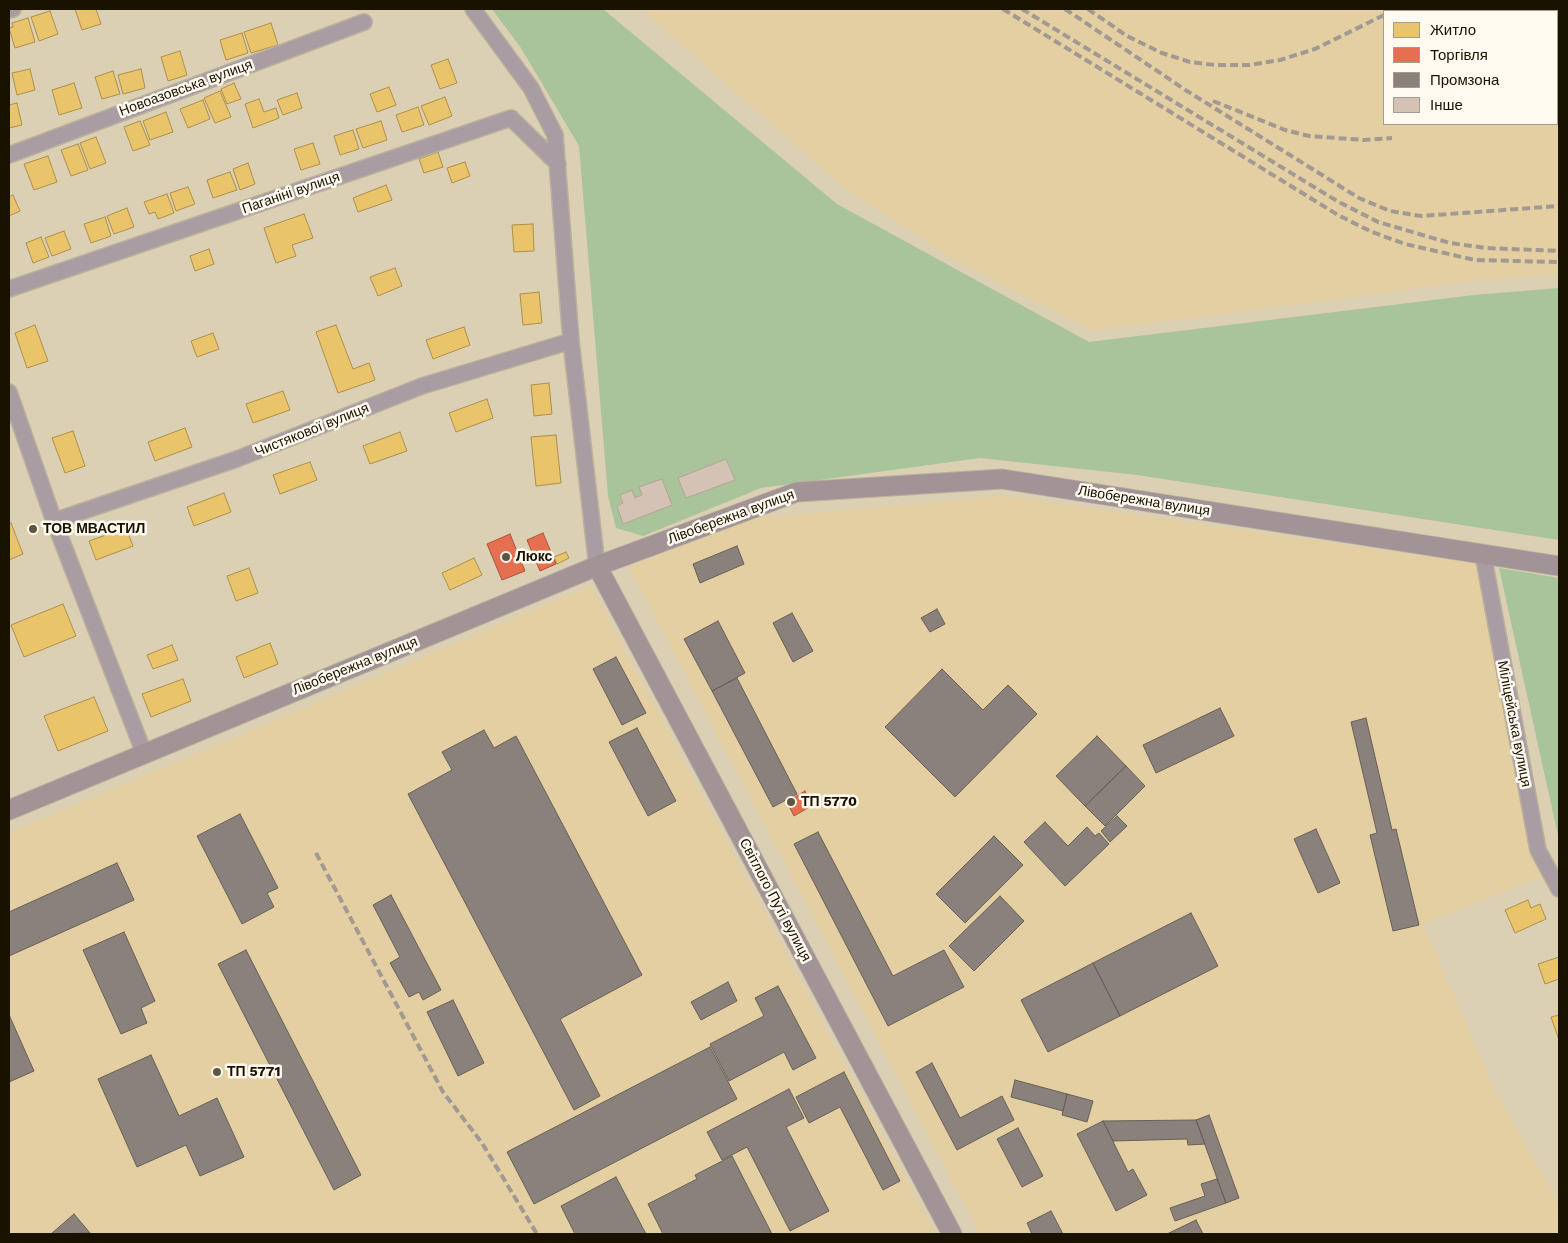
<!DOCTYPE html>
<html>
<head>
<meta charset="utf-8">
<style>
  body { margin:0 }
  #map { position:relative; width:1568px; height:1243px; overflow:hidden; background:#dcd0b4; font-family:"Work Sans",sans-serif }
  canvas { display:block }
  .frame { position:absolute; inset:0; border:10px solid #1a1201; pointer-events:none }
  .legend { position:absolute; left:1383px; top:10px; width:175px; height:115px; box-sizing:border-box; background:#fefaef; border:1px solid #a39d90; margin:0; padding:6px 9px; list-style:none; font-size:15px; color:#1a1201 }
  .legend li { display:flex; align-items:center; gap:10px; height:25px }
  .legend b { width:25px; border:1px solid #a39d90 }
</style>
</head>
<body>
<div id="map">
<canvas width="1568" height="1243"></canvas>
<div class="frame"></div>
<ul class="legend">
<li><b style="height:14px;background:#e9c46a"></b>Житло</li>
<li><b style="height:14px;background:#e76f51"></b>Торгівля</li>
<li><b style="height:14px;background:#8a817c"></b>Промзона</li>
<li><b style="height:14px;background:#d4c2b4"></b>Інше</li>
</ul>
</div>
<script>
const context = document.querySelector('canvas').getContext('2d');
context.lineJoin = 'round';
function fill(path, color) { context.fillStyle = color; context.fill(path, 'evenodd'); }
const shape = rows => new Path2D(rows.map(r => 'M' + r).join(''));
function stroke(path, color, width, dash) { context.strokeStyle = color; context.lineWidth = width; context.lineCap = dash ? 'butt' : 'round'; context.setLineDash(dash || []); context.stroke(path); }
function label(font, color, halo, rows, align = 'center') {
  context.font = font + ' "Work Sans",sans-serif'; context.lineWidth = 5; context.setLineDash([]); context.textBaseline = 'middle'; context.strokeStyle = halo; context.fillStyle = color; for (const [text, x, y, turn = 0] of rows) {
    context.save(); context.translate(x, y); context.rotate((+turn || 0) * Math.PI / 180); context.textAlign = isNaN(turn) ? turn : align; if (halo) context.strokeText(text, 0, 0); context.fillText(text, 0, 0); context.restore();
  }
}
fill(shape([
  [641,9,1559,9,1559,274,1473,281,1093,331,955,260,846,189],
  [1384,11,1557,11,1557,124,1384,124],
  [1005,496,1478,564,1544,876,1423,924,1494,1088,1559,1205,1559,1234,980,1234,629,567,753,518],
  [591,586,935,1234,9,1234,9,833]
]), '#e3cfa1');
fill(shape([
  [492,9,603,9,837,204,1089,342,1474,295,1559,288,1559,540,1137,475,980,458,761,488,643,536,616,528,608,496,579,146,521,48],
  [1499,568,1559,578,1559,840]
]), '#a9c39a');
const homes = shape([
  [75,9,96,9,101,24,82,30,75,9],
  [50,11,58,34,39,41,31,17,50,11],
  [28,18,35,42,15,48,9,28,13,27,12,23,28,18],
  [271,23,278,45,251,53,244,32,271,23],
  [242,33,248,53,226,60,220,40,242,33],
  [180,51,187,75,168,81,161,57,180,51],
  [448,59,457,83,440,89,431,65,448,59],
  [30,69,35,90,17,95,12,73,30,69],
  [141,69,145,88,123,94,118,75,141,69],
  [113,71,120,94,102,99,95,77,113,71],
  [74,83,82,108,59,115,52,90,74,83],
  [234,83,241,99,227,104,221,89,234,83],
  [389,87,396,105,377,112,370,94,389,87],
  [220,91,231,117,215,123,204,98,220,91],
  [297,93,302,108,283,115,277,100,297,93],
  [445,97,452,116,429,125,421,106,445,97],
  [259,99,264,112,276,108,279,118,253,128,245,104,259,99],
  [203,100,210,119,188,128,180,109,203,100],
  [17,103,22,125,9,128,9,105,17,103],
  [418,107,424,125,402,132,396,115,418,107],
  [166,112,173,132,150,140,143,121,166,112],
  [140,121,150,145,133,151,124,127,140,121],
  [381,121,387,140,363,148,356,129,381,121],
  [353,130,359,149,340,155,334,136,353,130],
  [96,137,106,163,90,169,80,143,96,137],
  [313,143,320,164,301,170,294,149,313,143],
  [78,144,88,170,71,176,61,150,78,144],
  [438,152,443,167,424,173,419,159,438,152],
  [48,156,57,182,34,190,24,164,48,156],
  [465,162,470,176,452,183,447,168,465,162],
  [248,163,255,184,240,190,233,169,248,163],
  [230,172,237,190,213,198,207,180,230,172],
  [386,185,392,200,358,212,353,198,386,185],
  [188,187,195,204,176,211,170,193,188,187],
  [167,194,174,213,158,219,155,212,149,214,144,202,167,194],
  [13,195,20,211,9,216,9,197,13,195],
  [127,208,134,227,114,234,107,216,127,208],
  [304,214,313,238,292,245,296,256,276,263,264,228,304,214],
  [105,217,111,236,91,243,84,224,105,217],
  [533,224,534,251,514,252,512,225,533,224],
  [64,231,71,249,52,256,45,238,64,231],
  [41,237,49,257,33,263,26,243,41,237],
  [209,249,214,264,195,271,190,256,209,249],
  [395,268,402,286,378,296,370,277,395,268],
  [539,292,542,323,523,325,520,294,539,292],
  [35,325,48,361,27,368,15,333,35,325],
  [336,325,353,369,369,363,375,380,338,393,316,332,336,325],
  [464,327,470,345,433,359,426,340,464,327],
  [213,333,219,349,197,357,191,341,213,333],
  [549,383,552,414,534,416,531,385,549,383],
  [283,391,290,410,253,423,246,404,283,391],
  [487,399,493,418,456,432,449,413,487,399],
  [185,428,192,447,155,461,148,442,185,428],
  [73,431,85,466,65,473,52,438,73,431],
  [400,432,407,451,370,464,363,446,400,432],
  [556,435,561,483,536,486,531,437,556,435],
  [310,462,317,480,280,494,273,475,310,462],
  [224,493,231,512,194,526,187,507,224,493],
  [11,523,23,554,9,560,9,524,11,523],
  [126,528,133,546,96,560,89,541,126,528],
  [566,552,569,558,557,564,554,557,566,552],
  [474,558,482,575,450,590,442,573,474,558],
  [249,568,258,593,236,601,227,576,249,568],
  [63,604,76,636,24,657,11,625,63,604],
  [270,643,278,664,244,678,236,657,270,643],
  [172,645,178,660,153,669,147,655,172,645],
  [183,679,191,701,151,717,142,694,183,679],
  [94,697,108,731,58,751,44,716,94,697],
  [1528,900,1531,908,1540,904,1546,919,1515,933,1505,910,1528,900],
  [1559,957,1559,979,1545,984,1538,964,1559,957],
  [1559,1015,1559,1040,1551,1017,1559,1015]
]);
fill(homes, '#e9c46a');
stroke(homes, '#ab8f4a', 1);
const shops = shape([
  [543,533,556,564,540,571,527,540,543,533],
  [510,534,525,571,502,580,487,544,510,534],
  [805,791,811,806,794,816,787,802,805,791]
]);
fill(shops, '#e76f51');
stroke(shops, '#aa5339', 1);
const industry = shape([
  [737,546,744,564,700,583,693,564,737,546],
  [937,609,945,624,930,632,921,618,937,609],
  [792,613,813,651,793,662,773,623,792,613],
  [718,621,745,673,712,691,684,639,718,621],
  [616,657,646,713,622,725,593,669,616,657],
  [942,669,983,710,1008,685,1037,714,955,797,885,727,942,669],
  [737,678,797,794,773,807,712,691,737,678],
  [1220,708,1234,736,1156,773,1143,745,1220,708],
  [1366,718,1392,830,1396,829,1419,925,1393,931,1370,835,1377,833,1351,722,1366,718],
  [637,728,676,801,648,816,609,742,637,728],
  [484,730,494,748,516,736,642,975,560,1019,600,1096,574,1110,408,794,452,770,442,752,484,730],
  [1097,736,1126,766,1085,806,1056,776,1097,736],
  [1126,766,1145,786,1105,826,1085,806,1126,766],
  [240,814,278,888,267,893,274,907,242,924,197,836,240,814],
  [1117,816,1127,826,1110,842,1101,831,1117,816],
  [1045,822,1068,846,1087,827,1095,836,1099,833,1109,844,1065,886,1024,842,1045,822],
  [1316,829,1340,883,1318,893,1294,839,1316,829],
  [818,832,893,976,944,950,964,987,888,1026,794,844,818,832],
  [994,836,1023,865,965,923,936,894,994,836],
  [117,863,134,900,9,956,9,912,117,863],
  [391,895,441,990,423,1000,419,992,409,997,390,963,400,957,373,905,391,895],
  [1000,896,1024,921,974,971,949,946,1000,896],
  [1191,913,1218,966,1120,1016,1093,963,1191,913],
  [124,932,155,1001,141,1008,147,1023,121,1034,83,950,124,932],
  [246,950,361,1175,334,1190,218,964,246,950],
  [1093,963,1120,1016,1048,1052,1021,1000,1093,963],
  [728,982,737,1001,701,1020,691,1002,728,982],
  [778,986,816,1058,793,1070,784,1052,729,1081,710,1044,764,1016,755,998,778,986],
  [453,1000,484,1063,458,1076,427,1012,453,1000],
  [10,1017,34,1071,9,1082,9,1018,10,1017],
  [710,1047,737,1099,534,1204,507,1152,710,1047],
  [151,1055,179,1116,217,1098,244,1157,200,1176,186,1145,137,1167,98,1079,151,1055],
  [932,1063,960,1118,1002,1096,1014,1120,957,1150,916,1072,932,1063],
  [844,1072,900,1181,883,1190,840,1107,809,1123,796,1097,844,1072],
  [1015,1080,1067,1094,1063,1111,1011,1097,1015,1080],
  [789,1089,804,1118,786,1127,829,1211,790,1231,747,1147,722,1160,707,1132,789,1089],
  [1067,1094,1093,1101,1087,1122,1062,1115,1067,1094],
  [1209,1115,1239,1198,1226,1203,1196,1120,1209,1115],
  [1196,1120,1205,1144,1188,1145,1187,1139,1113,1141,1103,1121,1196,1120],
  [1103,1121,1128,1172,1133,1169,1147,1195,1116,1211,1077,1134,1103,1121],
  [1018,1128,1043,1176,1022,1187,997,1139,1018,1128],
  [732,1156,772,1234,663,1234,648,1204,697,1179,695,1175,732,1156],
  [616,1177,646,1234,575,1234,561,1206,616,1177],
  [1217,1179,1226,1203,1175,1221,1170,1208,1205,1196,1201,1184,1217,1179],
  [1051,1211,1063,1234,1032,1234,1027,1223,1051,1211],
  [74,1214,90,1233,51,1234,74,1214],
  [1196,1220,1203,1234,1167,1234,1196,1220]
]);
fill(industry, '#8a817c');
stroke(industry, '#686057', 1);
const building = shape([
  [726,459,735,480,686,498,678,478,726,459],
  [662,479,672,505,623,524,617,506,623,503,620,495,632,490,635,498,642,495,639,487,662,479]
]);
fill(building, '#d4c2b4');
stroke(building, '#b5a596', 1);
const minor = shape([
  [473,9,531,88,555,135,571,341,597,566],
  [9,10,13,9],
  [9,155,364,22],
  [9,289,511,118,558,164],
  [9,392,54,521,144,753],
  [54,521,237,459,422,386,571,341],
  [1483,554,1538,850,1559,889]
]);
const major = shape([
  [597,566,952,1234],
  [9,810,597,566,797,492,1002,479,1559,566]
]);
stroke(minor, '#bab09b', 18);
stroke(major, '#bab09b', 21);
stroke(minor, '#a99ca3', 15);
stroke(major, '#a19396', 19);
stroke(shape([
  [1003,9,1338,215,1372,232,1405,244,1475,260,1559,262],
  [1022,9,1337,201,1378,222,1450,243,1486,248,1559,251],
  [1065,9,1187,91,1359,198,1390,211,1421,216,1559,206],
  [1088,9,1127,36,1162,53,1190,62,1215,65,1249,65,1280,60,1315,49,1384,15],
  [1393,11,1401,9],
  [1213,101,1285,130,1309,136,1364,140,1392,138],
  [316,853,443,1092,482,1143,537,1234]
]), '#a39993', 4, [8, 4]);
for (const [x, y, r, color] of [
  [33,529,5,"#5e5440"],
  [506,557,5,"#5e5440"],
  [791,802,5,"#5e5440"],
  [217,1072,5,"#5e5440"]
]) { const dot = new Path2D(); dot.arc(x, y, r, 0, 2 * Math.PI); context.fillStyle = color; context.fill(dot); stroke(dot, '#fefaef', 2); }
label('14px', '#1a1201', '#fefaef', [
  ["Новоазовська вулиця",186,88,-20],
  ["Паганіні вулиця",291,193,-19],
  ["Чистякової вулиця",312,430,-22],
  ["Лівобережна вулиця",1144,501,9],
  ["Лівобережна вулиця",731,517,-20],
  ["Лівобережна вулиця",355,666,-22],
  ["Міліцейська вулиця",1514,724,79],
  ["Світлого Путі вулиця",775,900,62]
]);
label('bold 14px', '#1a1201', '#fefaef', [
  ["ТОВ МВАСТИЛ",43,529],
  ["Люкс",516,557],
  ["ТП 5770",801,802],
  ["ТП 5771",227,1072]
], 'left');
</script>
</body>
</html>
